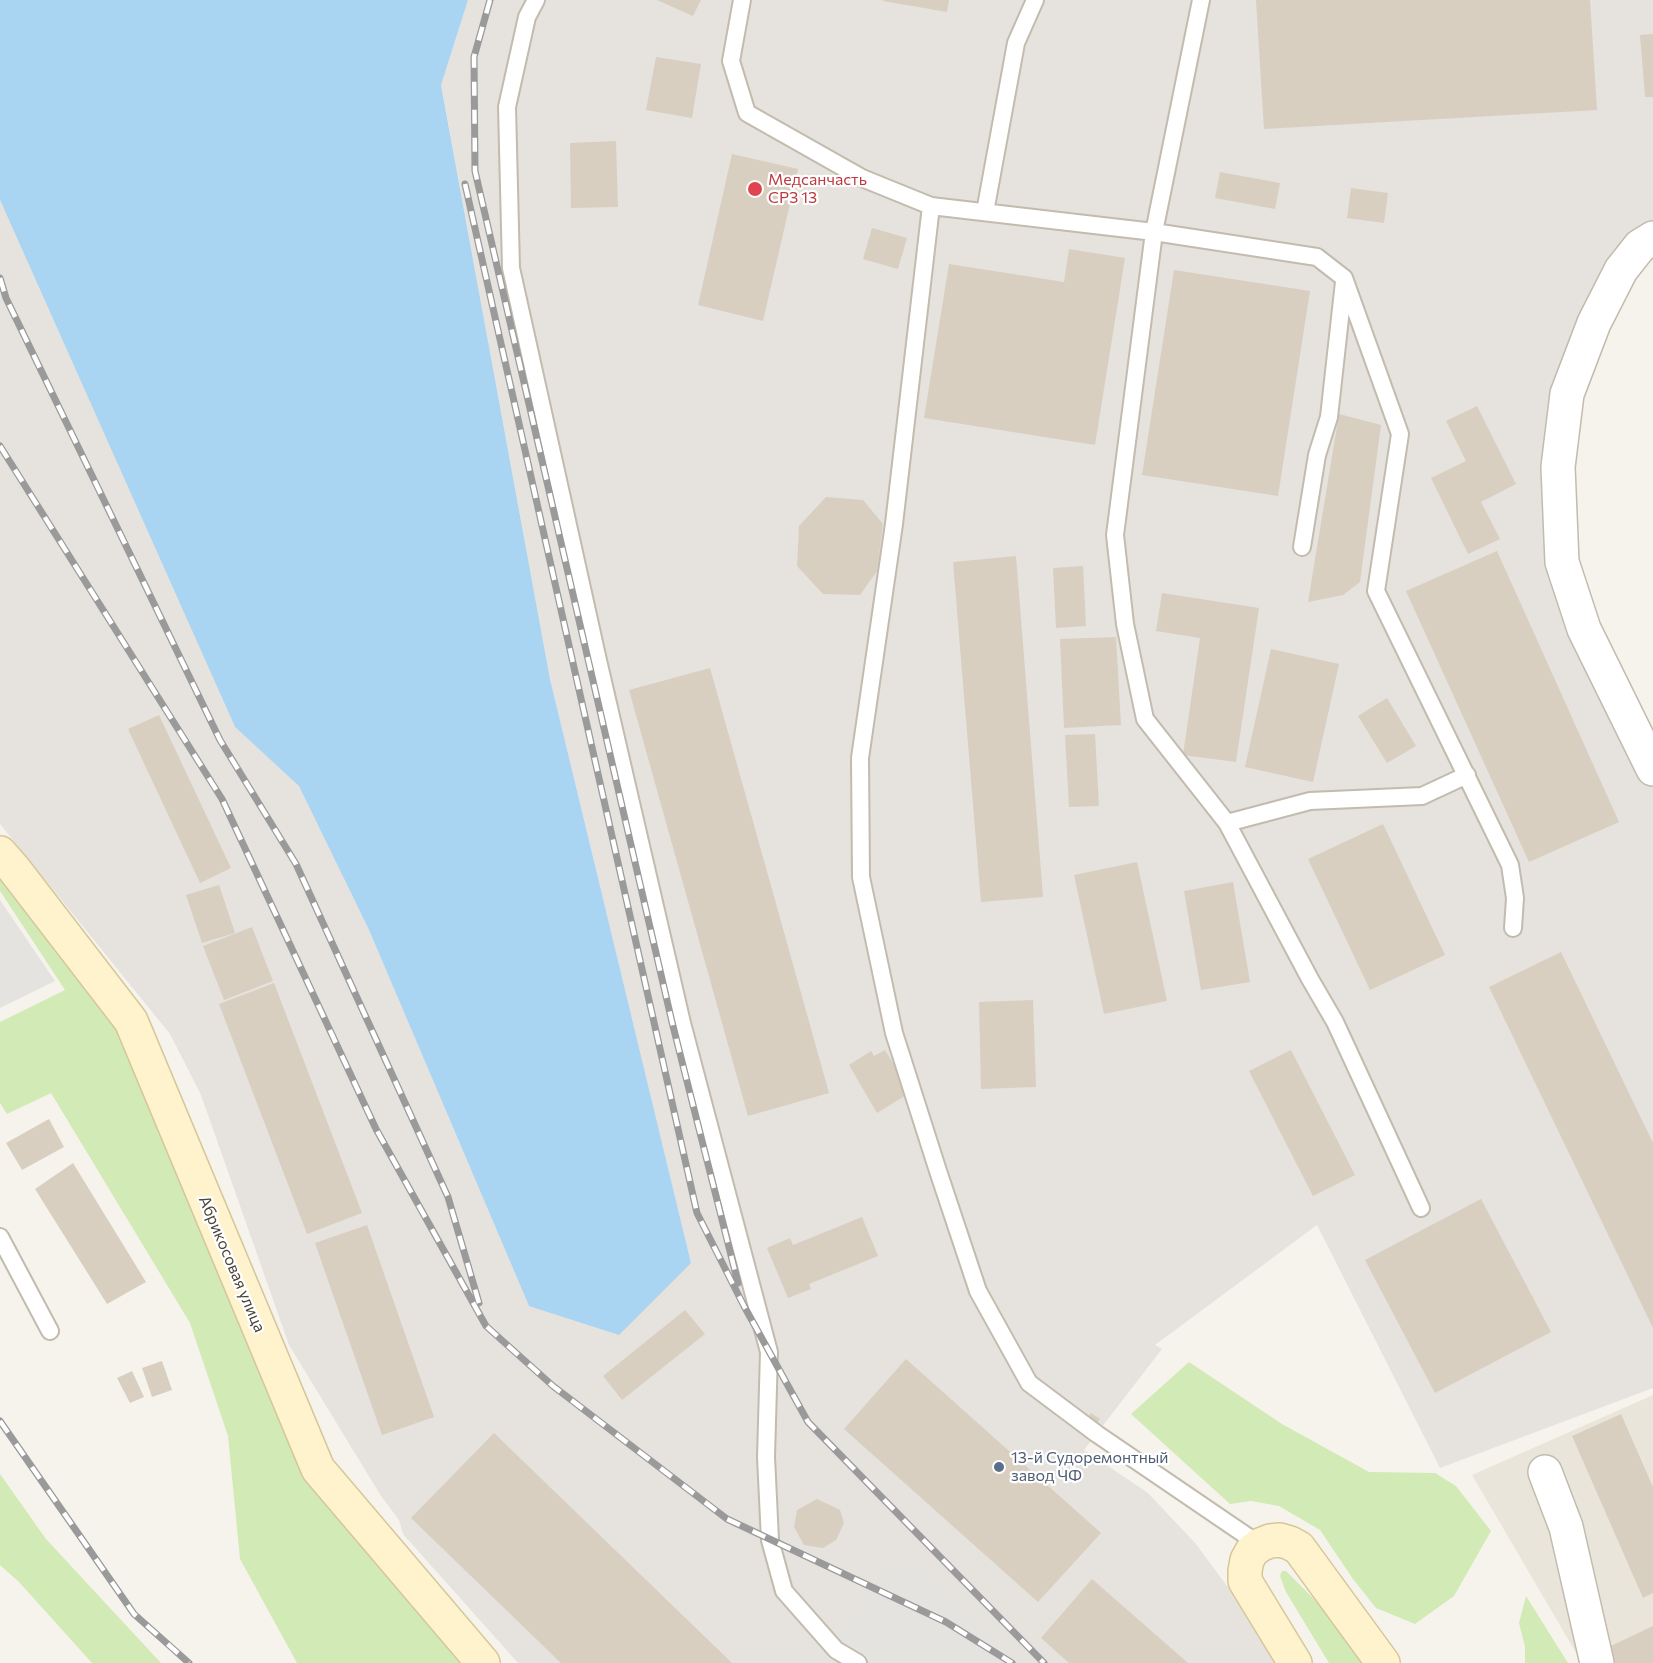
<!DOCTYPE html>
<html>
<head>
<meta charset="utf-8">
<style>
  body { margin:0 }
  canvas { display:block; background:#f6f3ec }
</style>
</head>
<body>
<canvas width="1653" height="1663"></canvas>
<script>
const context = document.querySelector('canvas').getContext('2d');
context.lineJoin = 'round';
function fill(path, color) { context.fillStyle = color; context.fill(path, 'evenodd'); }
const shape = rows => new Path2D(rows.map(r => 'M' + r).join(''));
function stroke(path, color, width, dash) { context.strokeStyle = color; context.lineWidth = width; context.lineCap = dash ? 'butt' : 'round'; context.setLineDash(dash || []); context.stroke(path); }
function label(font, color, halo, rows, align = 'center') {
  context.font = font + ' Commissioner,sans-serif'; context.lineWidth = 4.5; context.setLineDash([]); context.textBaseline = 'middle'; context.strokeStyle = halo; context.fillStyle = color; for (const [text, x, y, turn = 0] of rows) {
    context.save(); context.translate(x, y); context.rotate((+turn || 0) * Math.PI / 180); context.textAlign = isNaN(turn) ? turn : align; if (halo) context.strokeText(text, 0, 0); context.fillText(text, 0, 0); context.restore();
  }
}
fill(shape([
  [1653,1395,1653,1663,1582,1663,1472,1475]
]), '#eae5da');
fill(shape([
  [468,0,1653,0,1653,223,1560,394,1581,636,1653,787,1653,1388,1440,1468,1317,1225,1155,1345,1162,1349,1084,1450,1148,1493,1196,1544,1284,1663,518,1663,403,1534,399,1520,381,1496,289,1345,201,1095,170,1034,0,824,0,200,235,727,299,785,369,930,529,1306,691,1263,550,679,441,84]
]), '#e6e2dd');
fill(shape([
  [0,870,122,1023,309,1477,467,1663,297,1663,240,1559,228,1436,190,1323,51,1093,7,1114,0,1103,0,1022,65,990,0,891],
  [1189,1362,1282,1424,1369,1472,1435,1473,1456,1486,1491,1531,1454,1596,1415,1624,1376,1608,1353,1579,1320,1530,1279,1506,1251,1501,1230,1504,1131,1414],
  [0,1474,46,1539,161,1663,92,1663,19,1582,0,1565],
  [1282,1571,1286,1571,1314,1599,1364,1663,1329,1663,1286,1592,1280,1576],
  [1526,1596,1568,1663,1525,1663,1525,1647,1519,1623]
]), '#d2eab5');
fill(shape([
  [0,900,55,981,0,1008],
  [904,1553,1028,1663,802,1663,801,1661]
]), '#e5e3e0');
fill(shape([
  [0,0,468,0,441,85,550,679,691,1263,619,1335,529,1306,369,930,299,786,235,727,0,200]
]), '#a9d4f2');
fill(shape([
  [657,0,701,0,693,16],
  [883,0,949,0,947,12,883,1],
  [1256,0,1590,0,1597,110,1264,129],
  [1653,34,1653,97,1645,97,1640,35],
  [656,57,701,64,692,118,646,110],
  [616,141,618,207,571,208,570,143],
  [732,154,798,169,763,321,698,305],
  [1220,172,1280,183,1275,209,1215,198],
  [1351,188,1388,193,1384,223,1347,218],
  [872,228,907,238,898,269,863,259],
  [1069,249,1125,258,1095,445,924,418,949,264,1064,282],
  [1174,270,1310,291,1278,496,1142,475],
  [1477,406,1516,484,1481,502,1500,539,1468,554,1431,478,1466,461,1446,421],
  [1339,414,1381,425,1360,582,1343,595,1308,602],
  [826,497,863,500,883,524,877,571,860,595,823,594,797,566,799,526],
  [1497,551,1619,822,1529,862,1406,591],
  [1016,556,1043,897,981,902,953,562],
  [1083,566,1086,626,1056,628,1053,568],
  [1162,593,1259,608,1236,762,1183,755,1200,638,1156,631],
  [1116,637,1121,725,1064,728,1060,639],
  [1271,649,1339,664,1313,782,1245,767],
  [710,668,829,1093,748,1116,629,690],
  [1387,698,1416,746,1387,763,1358,716],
  [159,715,231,868,200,883,128,729],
  [1095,734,1099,806,1069,807,1065,735],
  [1383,824,1445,955,1370,990,1308,859],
  [1137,862,1167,1001,1104,1014,1074,875],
  [1233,882,1250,982,1201,990,1184,891],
  [219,885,235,933,202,943,186,895],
  [252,927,273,981,224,1000,203,946],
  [1561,952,1653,1143,1653,1328,1489,987],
  [274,983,362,1213,307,1234,219,1004],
  [1033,1000,1036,1087,981,1089,979,1002],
  [885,1050,911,1092,877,1113,849,1065,871,1051,874,1056],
  [1291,1050,1355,1175,1313,1196,1249,1071],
  [49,1119,64,1147,22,1170,6,1143],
  [73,1163,146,1282,107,1304,35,1189],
  [1481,1199,1551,1332,1435,1393,1365,1260],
  [862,1217,878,1256,809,1284,811,1289,788,1298,767,1248,790,1238,793,1245],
  [367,1225,434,1417,382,1435,315,1243],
  [685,1310,705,1334,622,1400,603,1376],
  [906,1359,1101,1533,1038,1602,844,1429],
  [162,1361,172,1390,152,1397,142,1368],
  [132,1371,144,1397,130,1403,117,1378],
  [1091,1413,1100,1419,1094,1428,1086,1421],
  [1621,1414,1653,1487,1653,1593,1643,1598,1572,1436],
  [494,1433,732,1663,561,1663,411,1518],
  [817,1499,840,1510,844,1523,836,1540,823,1548,804,1545,794,1527,797,1510],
  [1092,1579,1188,1663,1069,1663,1041,1638],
  [1653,1626,1653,1663,1603,1663,1598,1652]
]), '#d8cfc1');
const lane = shape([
  [536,0,527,17,507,107,511,268,597,656,682,1023,769,1352,766,1457,770,1540,784,1591,836,1650,858,1663],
  [742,0,731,61,747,113,862,178,931,206,1154,232,1317,257,1344,278,1400,434,1376,591,1510,865,1515,898,1513,928],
  [1201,0,1154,232,1115,535,1125,624,1145,719,1227,823,1310,979,1335,1022,1421,1208],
  [931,206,894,524,860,758,861,877,894,1033,938,1171,978,1291,1029,1383,1097,1434,1260,1545],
  [985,212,1016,43,1035,0],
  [1302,547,1317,455,1329,417,1344,282],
  [1227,823,1310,801,1422,796,1467,775],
  [0,1237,50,1331]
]);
const street = shape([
  [1653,238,1640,246,1621,270,1594,323,1567,394,1558,467,1562,562,1584,629,1653,769],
  [1545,1472,1566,1527,1597,1663]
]);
const secondary = shape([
  [0,853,14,869,131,1021,318,1469,483,1663],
  [1295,1663,1245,1581,1245,1571,1247,1560,1252,1551,1260,1545,1270,1541,1280,1540,1290,1543,1299,1548,1383,1663]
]);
stroke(lane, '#c2bbae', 20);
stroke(street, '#c2bbae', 36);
stroke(secondary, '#d6c79b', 36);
stroke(lane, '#fff', 16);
stroke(street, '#fff', 33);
stroke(secondary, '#fff3cd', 33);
const rail = shape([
  [490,0,474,57,475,171,672,1022,738,1283],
  [465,184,697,1213,744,1306,808,1422,1044,1663],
  [0,278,6,298,220,740,296,864,448,1197,479,1303],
  [0,446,222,799,376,1129,486,1326,553,1386,727,1519,946,1622,1012,1663],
  [0,1421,134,1614,189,1663]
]);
stroke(rail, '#9a9a9a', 7);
stroke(rail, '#fff', 4.5, [14]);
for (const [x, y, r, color] of [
  [755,189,8,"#e0444e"],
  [999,1467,6,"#5c6f8a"]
]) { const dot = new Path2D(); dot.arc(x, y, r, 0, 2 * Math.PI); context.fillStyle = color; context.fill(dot); stroke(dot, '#fff', 2); }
label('16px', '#be3a42', '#fff', [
  ["Медсанчасть",768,180],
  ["СРЗ 13",768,198]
], 'left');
label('16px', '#4b4439', '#fff', [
  ["Абрикосовая улица",232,1264,67]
]);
label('16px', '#4e5e75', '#fff', [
  ["13-й Судоремонтный",1011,1458],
  ["завод ЧФ",1011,1476]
], 'left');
</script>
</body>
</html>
